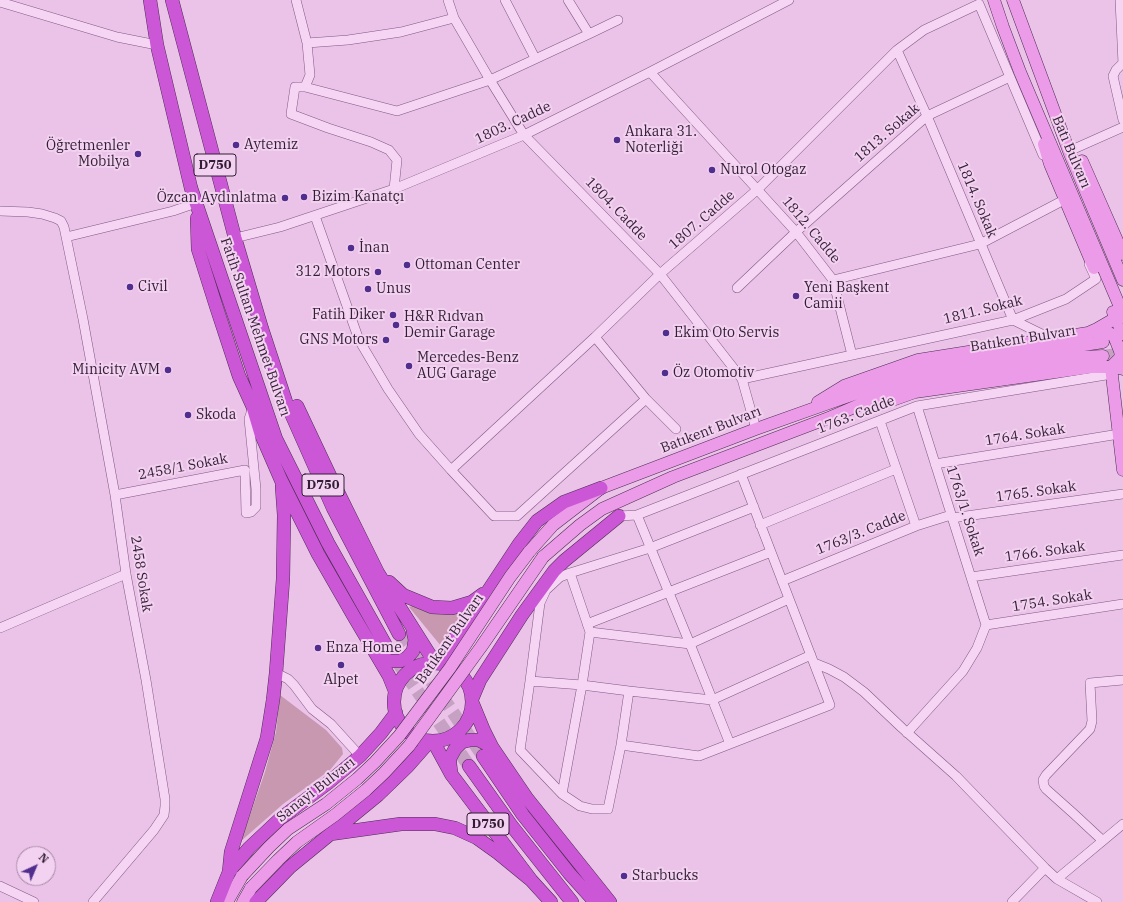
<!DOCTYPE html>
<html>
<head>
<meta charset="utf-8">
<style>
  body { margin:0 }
  #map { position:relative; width:1123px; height:902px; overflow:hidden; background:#ebc2e8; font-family:"IBM Plex Serif",serif }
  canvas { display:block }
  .north { position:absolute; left:16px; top:846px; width:40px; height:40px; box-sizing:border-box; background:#f3d1f0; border:1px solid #a589a5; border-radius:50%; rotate:44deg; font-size:11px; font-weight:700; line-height:16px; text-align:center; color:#311e34 }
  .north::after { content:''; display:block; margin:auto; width:14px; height:18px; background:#502e8e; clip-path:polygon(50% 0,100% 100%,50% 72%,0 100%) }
</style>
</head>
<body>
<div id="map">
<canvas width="1123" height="902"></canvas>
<div class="north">N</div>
</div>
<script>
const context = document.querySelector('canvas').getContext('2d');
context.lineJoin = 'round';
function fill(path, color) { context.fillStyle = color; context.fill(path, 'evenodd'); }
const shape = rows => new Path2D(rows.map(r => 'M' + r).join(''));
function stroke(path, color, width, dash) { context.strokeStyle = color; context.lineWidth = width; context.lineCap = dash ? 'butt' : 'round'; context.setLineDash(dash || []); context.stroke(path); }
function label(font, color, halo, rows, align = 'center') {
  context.font = font + ' "IBM Plex Serif",serif'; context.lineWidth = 4; context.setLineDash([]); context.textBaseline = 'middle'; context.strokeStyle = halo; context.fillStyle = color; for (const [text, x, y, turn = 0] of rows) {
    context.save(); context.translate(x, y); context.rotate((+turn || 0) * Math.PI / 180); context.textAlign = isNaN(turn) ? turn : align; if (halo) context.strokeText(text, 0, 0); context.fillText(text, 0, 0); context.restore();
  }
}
fill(shape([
  [412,606,432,614,447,614,468,609,441,646,409,607],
  [280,695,326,730,342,748,343,754,330,770,283,804,241,841,265,772,276,732]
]), '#c897b0');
stroke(shape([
  [1103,356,1123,353]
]), '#c6a1c4', 12, [12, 6]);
stroke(shape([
  [399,634,483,756],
  [385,644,469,766]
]), '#c6a1c4', 13, [13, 6]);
const minor = shape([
  [296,0,307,43,310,75,305,87],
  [448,0,454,18,490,80,589,34],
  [505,0,535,58],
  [568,0,589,34,618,20],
  [1120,0,1123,64],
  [0,2,117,37,157,45],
  [307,43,348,40,401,32,454,18],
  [897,50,927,116,1013,320,1052,339],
  [1123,63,1116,70,1113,76,1123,120],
  [650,72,796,232,833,280,980,244,1062,201],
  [1076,148,1123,127],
  [394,189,397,160,389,150,371,142,328,128,291,114,295,87,305,87,397,111,490,80,524,135,660,274,742,379,756,429],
  [0,211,28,212,42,214,55,218,61,221,64,227,83,319,115,495,126,574,146,680,165,799,165,806,164,815,154,830,93,902],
  [315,216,359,340,388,389,419,434,451,470,494,516,517,516,646,399],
  [66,237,173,211,196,203],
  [235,238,280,227,394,189,524,135,650,72,789,0],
  [833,280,852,355],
  [737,288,796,232,927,116,1010,77],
  [595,337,646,399,676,429],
  [742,379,1013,320,1066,299,1096,279,1089,264],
  [917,406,986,625],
  [880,421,916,526],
  [935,464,1119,434],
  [451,470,595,337,660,274,758,189,897,50,924,30,979,4,1043,155],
  [115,495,245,470,246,513,251,512,256,507,256,489,249,419,253,407],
  [637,515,690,644,730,744],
  [619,516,637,515,917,406,1112,374],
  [952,518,1123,494],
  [760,525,896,469],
  [971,577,1123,555],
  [782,581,916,526,951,515],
  [587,624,771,552],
  [986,625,1123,604],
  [0,628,126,574],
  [590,632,690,644,789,599],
  [814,663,829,669,844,677,864,692,902,728,956,776,1045,868,1057,879,1097,902],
  [276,673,288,679,294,685,312,709,331,724,360,756],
  [530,681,582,685,629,691,712,700,811,655],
  [629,691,621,745,608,809,592,809,580,806,562,794,520,750,530,681,540,603,546,590,560,577,570,573,650,548,754,507],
  [907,733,963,671,977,648,986,625],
  [621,745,699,756,830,705,741,474],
  [562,794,582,685,590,632,570,573],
  [1102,840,1074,814,1046,789,1044,786,1043,780,1046,775,1090,729,1092,721,1090,683,1123,680],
  [1057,879,1123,824],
  [0,886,34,902],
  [1012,902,1045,868]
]);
const major = shape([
  [994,0,1003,27,1020,72,1123,314],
  [1013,0,1070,154,1123,280],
  [1044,144,1050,164,1094,268],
  [1082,161,1123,254],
  [1113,312,1123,334],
  [1093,331,1109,333,1114,336,1120,351,1121,357,1111,367,1123,470],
  [818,402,844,386,918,360,1088,333,1097,329,1116,318,1123,317],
  [873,407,915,392,1091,367,1115,367,1123,369],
  [529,552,553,525,601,488,756,429,916,372,946,366,1103,342],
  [543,557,580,525,602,509,673,477,831,417,892,391,925,380,1085,357,1103,356],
  [227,902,242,876],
  [243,902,251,888]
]);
const highway = shape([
  [150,0,157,45,191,188,276,439,328,543,385,644],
  [172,0,235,238,262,329,286,402,333,508,399,634],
  [197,218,198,249,216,306,239,376,253,407,261,434,281,480,318,554,353,615,389,676,395,691],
  [297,406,331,478,378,573,435,663],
  [389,582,403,595,432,607,452,608,472,602,483,594],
  [377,651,379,654,389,661,400,661,407,658,413,651,415,640,413,631],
  [439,663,448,648,488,591,519,544,537,521,564,502,601,488],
  '394 702a39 39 0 1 1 78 0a39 39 0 1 1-78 0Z',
  [472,699,480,680,522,615,554,571,564,561,619,516],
  [472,702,484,731,492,747,526,797,610,902],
  [433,741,451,774,531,880,551,902],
  [483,756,523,815,569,873,595,902],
  [469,766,511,825,572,902],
  [451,772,450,764,450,758,455,749,462,742,470,740,479,740,492,747],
  [330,834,401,824,435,824,455,828,477,838,498,853,531,880],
  [229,872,231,852,267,738,273,700,276,673,283,579,284,515,282,487],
  [217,902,229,872,249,848,281,818,328,783,360,756,381,733,396,713],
  [256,902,290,867,378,795,408,766,430,741]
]);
stroke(minor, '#7f5a83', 10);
stroke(major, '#4b2e51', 13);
stroke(highway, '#4b2e51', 14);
stroke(minor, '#f6d4f4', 9);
stroke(major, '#ec9be8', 12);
stroke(highway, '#cb57d6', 13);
const majorBridge = shape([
  [242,876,269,847,288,829,326,804,357,779,375,762,399,736,450,668,510,577,529,552],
  [251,888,278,860,297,842,335,815,366,790,384,773,409,746,481,647,543,557]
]);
stroke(majorBridge, '#4b2e51', 13, []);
stroke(majorBridge, '#ec9be8', 12);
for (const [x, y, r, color] of [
  [617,140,4,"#502e8e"],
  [236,145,4,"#502e8e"],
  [138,154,4,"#502e8e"],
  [712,170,4,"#502e8e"],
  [304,197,4,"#502e8e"],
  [285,198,4,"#502e8e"],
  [351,248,4,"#502e8e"],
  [407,265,4,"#502e8e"],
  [378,272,4,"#502e8e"],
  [130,287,4,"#502e8e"],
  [368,289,4,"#502e8e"],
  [796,296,4,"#502e8e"],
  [393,315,4,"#502e8e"],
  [396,325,4,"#502e8e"],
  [666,333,4,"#502e8e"],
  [386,340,4,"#502e8e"],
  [409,366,4,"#502e8e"],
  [168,370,4,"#502e8e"],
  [665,373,4,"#502e8e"],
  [188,415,4,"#502e8e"],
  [318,648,4,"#502e8e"],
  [341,665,4,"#502e8e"],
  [624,876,4,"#502e8e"]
]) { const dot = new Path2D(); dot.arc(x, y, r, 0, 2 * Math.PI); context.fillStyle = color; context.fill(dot); stroke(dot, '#f3d1f0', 1.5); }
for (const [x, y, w] of [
  [215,165,42],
  [323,485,42],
  [488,824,42]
]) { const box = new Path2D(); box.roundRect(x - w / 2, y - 11, w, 22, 3); context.fillStyle = '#f3d1f0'; context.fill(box); stroke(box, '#311e34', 1); }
label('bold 13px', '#311e34', null, [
  ["D750",215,165],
  ["D750",323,485],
  ["D750",488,824]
]);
label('14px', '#311e34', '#f3d1f0', [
  ["1803. Cadde",513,123,-25],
  ["1813. Sokak",887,133,-41],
  ["Batı Bulvarı",1071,152,67],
  ["1814. Sokak",977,200,67],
  ["1804. Cadde",616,209,46],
  ["1807. Cadde",702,220,-41],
  ["1812. Cadde",811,230,50],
  ["1811. Sokak",983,310,-14],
  ["Fatih Sultan Mehmet Bulvarı",255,327,71],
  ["Batıkent Bulvarı",1023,339,-9],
  ["1763. Cadde",856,415,-21],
  ["Batıkent Bulvarı",711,430,-21],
  ["1764. Sokak",1025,435,-9],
  ["2458/1 Sokak",183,467,-11],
  ["1765. Sokak",1036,492,-8],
  ["1763/1. Sokak",965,511,72],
  ["1763/3. Cadde",861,533,-22],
  ["1766. Sokak",1045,552,-8],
  ["2458 Sokak",141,574,81],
  ["1754. Sokak",1052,601,-9],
  ["Batıkent Bulvarı",450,639,-55],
  ["Sanayi Bulvarı",316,790,-38]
]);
label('14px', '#311e34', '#f3d1f0', [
  ["Ankara 31.",625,132],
  ["Noterliği",625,148],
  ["Aytemiz",244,145],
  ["Öğretmenler",130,146,"right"],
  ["Mobilya",130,162,"right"],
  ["Nurol Otogaz",720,170],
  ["Bizim Kanatçı",312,197],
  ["Özcan Aydınlatma",277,198,"right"],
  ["İnan",359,248],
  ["Ottoman Center",415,265],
  ["312 Motors",370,272,"right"],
  ["Civil",138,287],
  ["Yeni Başkent",804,288],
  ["Camii",804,304],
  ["Unus",376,289],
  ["Fatih Diker",385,315,"right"],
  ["H&R Rıdvan",404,317],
  ["Demir Garage",404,333],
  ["Ekim Oto Servis",674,333],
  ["GNS Motors",378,340,"right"],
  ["Mercedes-Benz",417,358],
  ["AUG Garage",417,374],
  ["Minicity AVM",160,370,"right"],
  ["Öz Otomotiv",673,373],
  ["Skoda",196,415],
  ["Enza Home",326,648],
  ["Alpet",341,680,"center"],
  ["Starbucks",632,876]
], 'left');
</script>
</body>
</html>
